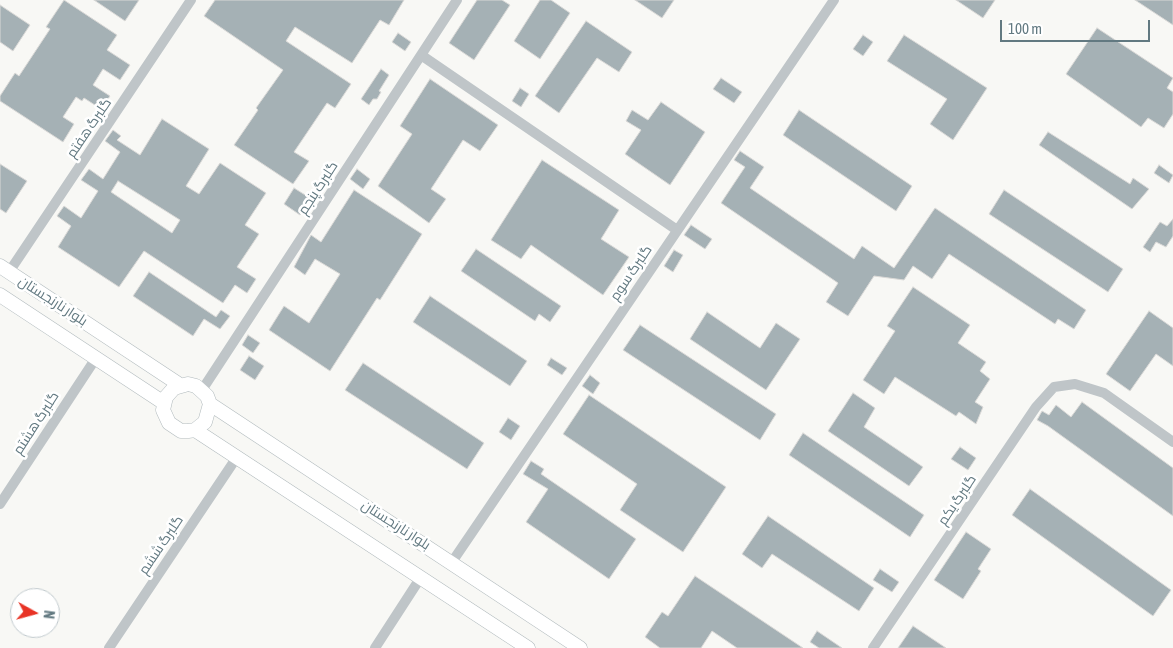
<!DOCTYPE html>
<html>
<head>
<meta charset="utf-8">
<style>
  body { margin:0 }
  #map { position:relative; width:1173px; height:648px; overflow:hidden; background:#f8f8f5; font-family:"Asap Condensed",sans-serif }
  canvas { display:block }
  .north { position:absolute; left:10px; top:588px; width:50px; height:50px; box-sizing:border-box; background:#fff; border:1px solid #c0c9cd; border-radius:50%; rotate:97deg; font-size:14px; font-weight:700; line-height:20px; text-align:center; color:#627981 }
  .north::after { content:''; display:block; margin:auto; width:18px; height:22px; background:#e83325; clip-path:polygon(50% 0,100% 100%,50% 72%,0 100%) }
  .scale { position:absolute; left:1000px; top:20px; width:150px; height:22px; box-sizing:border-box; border:2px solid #627981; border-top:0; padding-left:6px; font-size:15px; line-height:18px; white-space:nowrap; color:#627981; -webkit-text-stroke:4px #fff; paint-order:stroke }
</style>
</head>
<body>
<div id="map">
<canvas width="1173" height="648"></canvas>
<div class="north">N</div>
<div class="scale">100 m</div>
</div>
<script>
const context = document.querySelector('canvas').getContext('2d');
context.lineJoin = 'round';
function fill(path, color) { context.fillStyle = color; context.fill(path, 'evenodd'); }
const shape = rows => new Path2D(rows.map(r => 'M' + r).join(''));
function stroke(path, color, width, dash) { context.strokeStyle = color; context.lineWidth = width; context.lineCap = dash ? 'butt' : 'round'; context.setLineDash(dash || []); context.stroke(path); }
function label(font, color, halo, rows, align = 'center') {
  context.font = font + ' "Asap Condensed",Cairo,sans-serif'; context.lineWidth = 5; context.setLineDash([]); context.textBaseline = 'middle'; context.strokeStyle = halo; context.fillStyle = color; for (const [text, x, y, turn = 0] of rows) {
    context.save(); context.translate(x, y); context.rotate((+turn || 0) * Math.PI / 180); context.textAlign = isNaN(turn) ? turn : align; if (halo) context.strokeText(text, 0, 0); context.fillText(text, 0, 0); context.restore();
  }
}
const building = shape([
  [64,0,117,35,107,50,130,65,120,80,103,69,93,85,110,96,101,109,84,98,82,101,76,97,63,117,74,124,63,142,0,101,0,96,15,73,19,76,50,29,46,27,64,0],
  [94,0,139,0,125,21,94,0],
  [215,0,404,0,389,25,380,20,352,63,295,27,286,41,351,84,335,108,327,103,294,152,309,161,293,184,234,145,258,110,256,108,283,70,204,16,215,0],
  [477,0,502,0,510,5,474,60,449,43,477,0],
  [540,0,551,0,570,13,540,59,514,41,540,0],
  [635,0,674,0,662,18,635,0],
  [956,0,995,0,983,18,956,0],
  [1135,0,1173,0,1173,25,1135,0],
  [0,5,30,25,13,51,0,42,0,5],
  [586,21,632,52,619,72,597,58,559,113,535,96,586,21],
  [1097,28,1173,78,1167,88,1173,92,1173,114,1164,128,1148,118,1141,127,1066,74,1097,28],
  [398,33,411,42,405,51,392,42,398,33],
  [863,35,873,42,863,56,853,49,863,35],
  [904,35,987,88,953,140,930,124,947,99,887,61,904,35],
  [381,69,389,75,379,91,381,92,377,99,373,99,369,105,361,99,381,69],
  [721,78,742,92,734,103,713,89,721,78],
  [430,79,498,125,480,151,463,140,431,189,446,199,429,223,378,186,412,134,400,126,430,79],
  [520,88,529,94,521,107,512,101,520,88],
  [661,102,705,132,670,185,625,154,641,130,626,121,632,110,648,120,661,102],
  [799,110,912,186,896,211,783,135,799,110],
  [162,119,209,149,186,186,199,194,220,163,266,193,245,225,259,234,237,267,256,279,247,293,235,285,223,303,144,251,119,287,58,247,71,226,57,216,64,206,81,218,98,191,81,180,89,169,103,179,120,152,105,141,113,130,121,136,117,140,140,155,162,119],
  [118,181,180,220,172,233,111,192,118,181],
  [1048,132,1130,184,1133,178,1149,189,1132,209,1039,145,1048,132],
  [740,151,764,167,750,188,854,259,862,246,894,268,935,208,1086,310,1074,329,1058,319,1055,324,949,254,932,279,913,266,904,280,874,276,848,316,826,302,838,283,721,203,745,167,734,160,740,151],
  [542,160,619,210,601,239,629,257,603,295,531,245,521,259,491,240,542,160],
  [0,164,27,181,6,213,0,209,0,164],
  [1159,165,1173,175,1169,183,1154,173,1159,165],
  [357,169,370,179,363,189,350,179,357,169],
  [294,188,310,198,300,215,284,204,294,188],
  [354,190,422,234,380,300,377,298,330,371,269,330,284,306,309,323,340,274,315,259,305,275,294,267,311,235,321,242,354,190],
  [1004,190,1123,269,1108,292,989,214,1004,190],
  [1173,219,1173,236,1166,247,1156,242,1150,252,1143,247,1160,222,1167,226,1173,219],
  [691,225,712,239,705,249,684,235,691,225],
  [476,249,561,306,550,322,539,314,535,321,461,271,476,249],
  [674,250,683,255,673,272,664,266,674,250],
  [149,272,216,317,221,310,230,316,220,329,204,319,193,336,133,296,149,272],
  [913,287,970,325,958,343,986,362,980,371,990,379,975,402,983,407,976,424,959,412,956,416,895,377,884,394,863,380,895,331,887,326,913,287],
  [430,296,527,361,510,386,413,322,430,296],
  [1149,311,1173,328,1173,366,1156,354,1130,391,1106,374,1149,311],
  [707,312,760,348,776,323,800,339,766,390,690,339,707,312],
  [640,325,776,414,760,440,623,350,640,325],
  [248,335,260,343,253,353,242,345,248,335],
  [249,356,264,366,255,380,240,370,249,356],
  [551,358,567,368,562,375,547,365,551,358],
  [363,363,484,443,467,469,345,390,363,363],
  [590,375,600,383,593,394,582,386,590,375],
  [853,393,875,408,864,427,923,467,909,486,828,431,853,393],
  [589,395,726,487,683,552,620,510,637,484,563,434,589,395],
  [1082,402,1173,468,1173,516,1048,426,1037,420,1042,411,1049,415,1056,405,1071,417,1082,402],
  [508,418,520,426,511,440,499,432,508,418],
  [803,433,924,515,910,537,789,455,803,433],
  [960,447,976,458,968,470,951,459,960,447],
  [531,461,544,469,541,474,636,539,609,579,526,522,548,489,523,474,531,461],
  [1030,489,1171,590,1153,616,1012,515,1030,489],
  [768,516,874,588,859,611,772,554,762,568,742,554,768,516],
  [966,532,991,549,978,569,981,571,963,599,934,580,966,532],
  [880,569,899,582,892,592,873,580,880,569],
  [695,576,803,648,737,648,712,631,701,648,660,648,645,637,662,612,668,616,695,576],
  [913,626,946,648,898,648,913,626],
  [817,631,842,648,819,648,810,642,817,631]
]);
fill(building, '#a5b1b5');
stroke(building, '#dad9d7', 1);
const secondary = shape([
  [0,266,180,385],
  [0,295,164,403],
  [210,404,205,422,195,430,188,431,181,431,169,423,163,410,166,397,174,388,188,384,196,386,207,396,210,404,580,648],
  [195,430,528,648]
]);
stroke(secondary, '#b1babd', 15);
stroke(shape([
  [421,55,677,230],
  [9,272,191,0],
  [202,390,457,0],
  [0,504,96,358],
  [452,562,834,0],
  [109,648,237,457],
  [375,648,421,577],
  [873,648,1036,407,1054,387,1075,384,1104,393,1173,442]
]), '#bfc5c8', 10);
stroke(secondary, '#fff', 14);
label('14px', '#627981', '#fff', [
  ["گلبرگ هفتم",89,128,-56],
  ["گلبرگ پنجم",318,188,-57],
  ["گلبرگ سوم",631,273,-56],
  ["بلوار نارنجستان",53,301,33],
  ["گلبرگ هشتم",36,423,-57],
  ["گلبرگ یکم",957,500,-56],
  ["بلوار نارنجستان",396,525,33],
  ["گلبرگ ششم",161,545,-56]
]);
</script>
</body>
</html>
